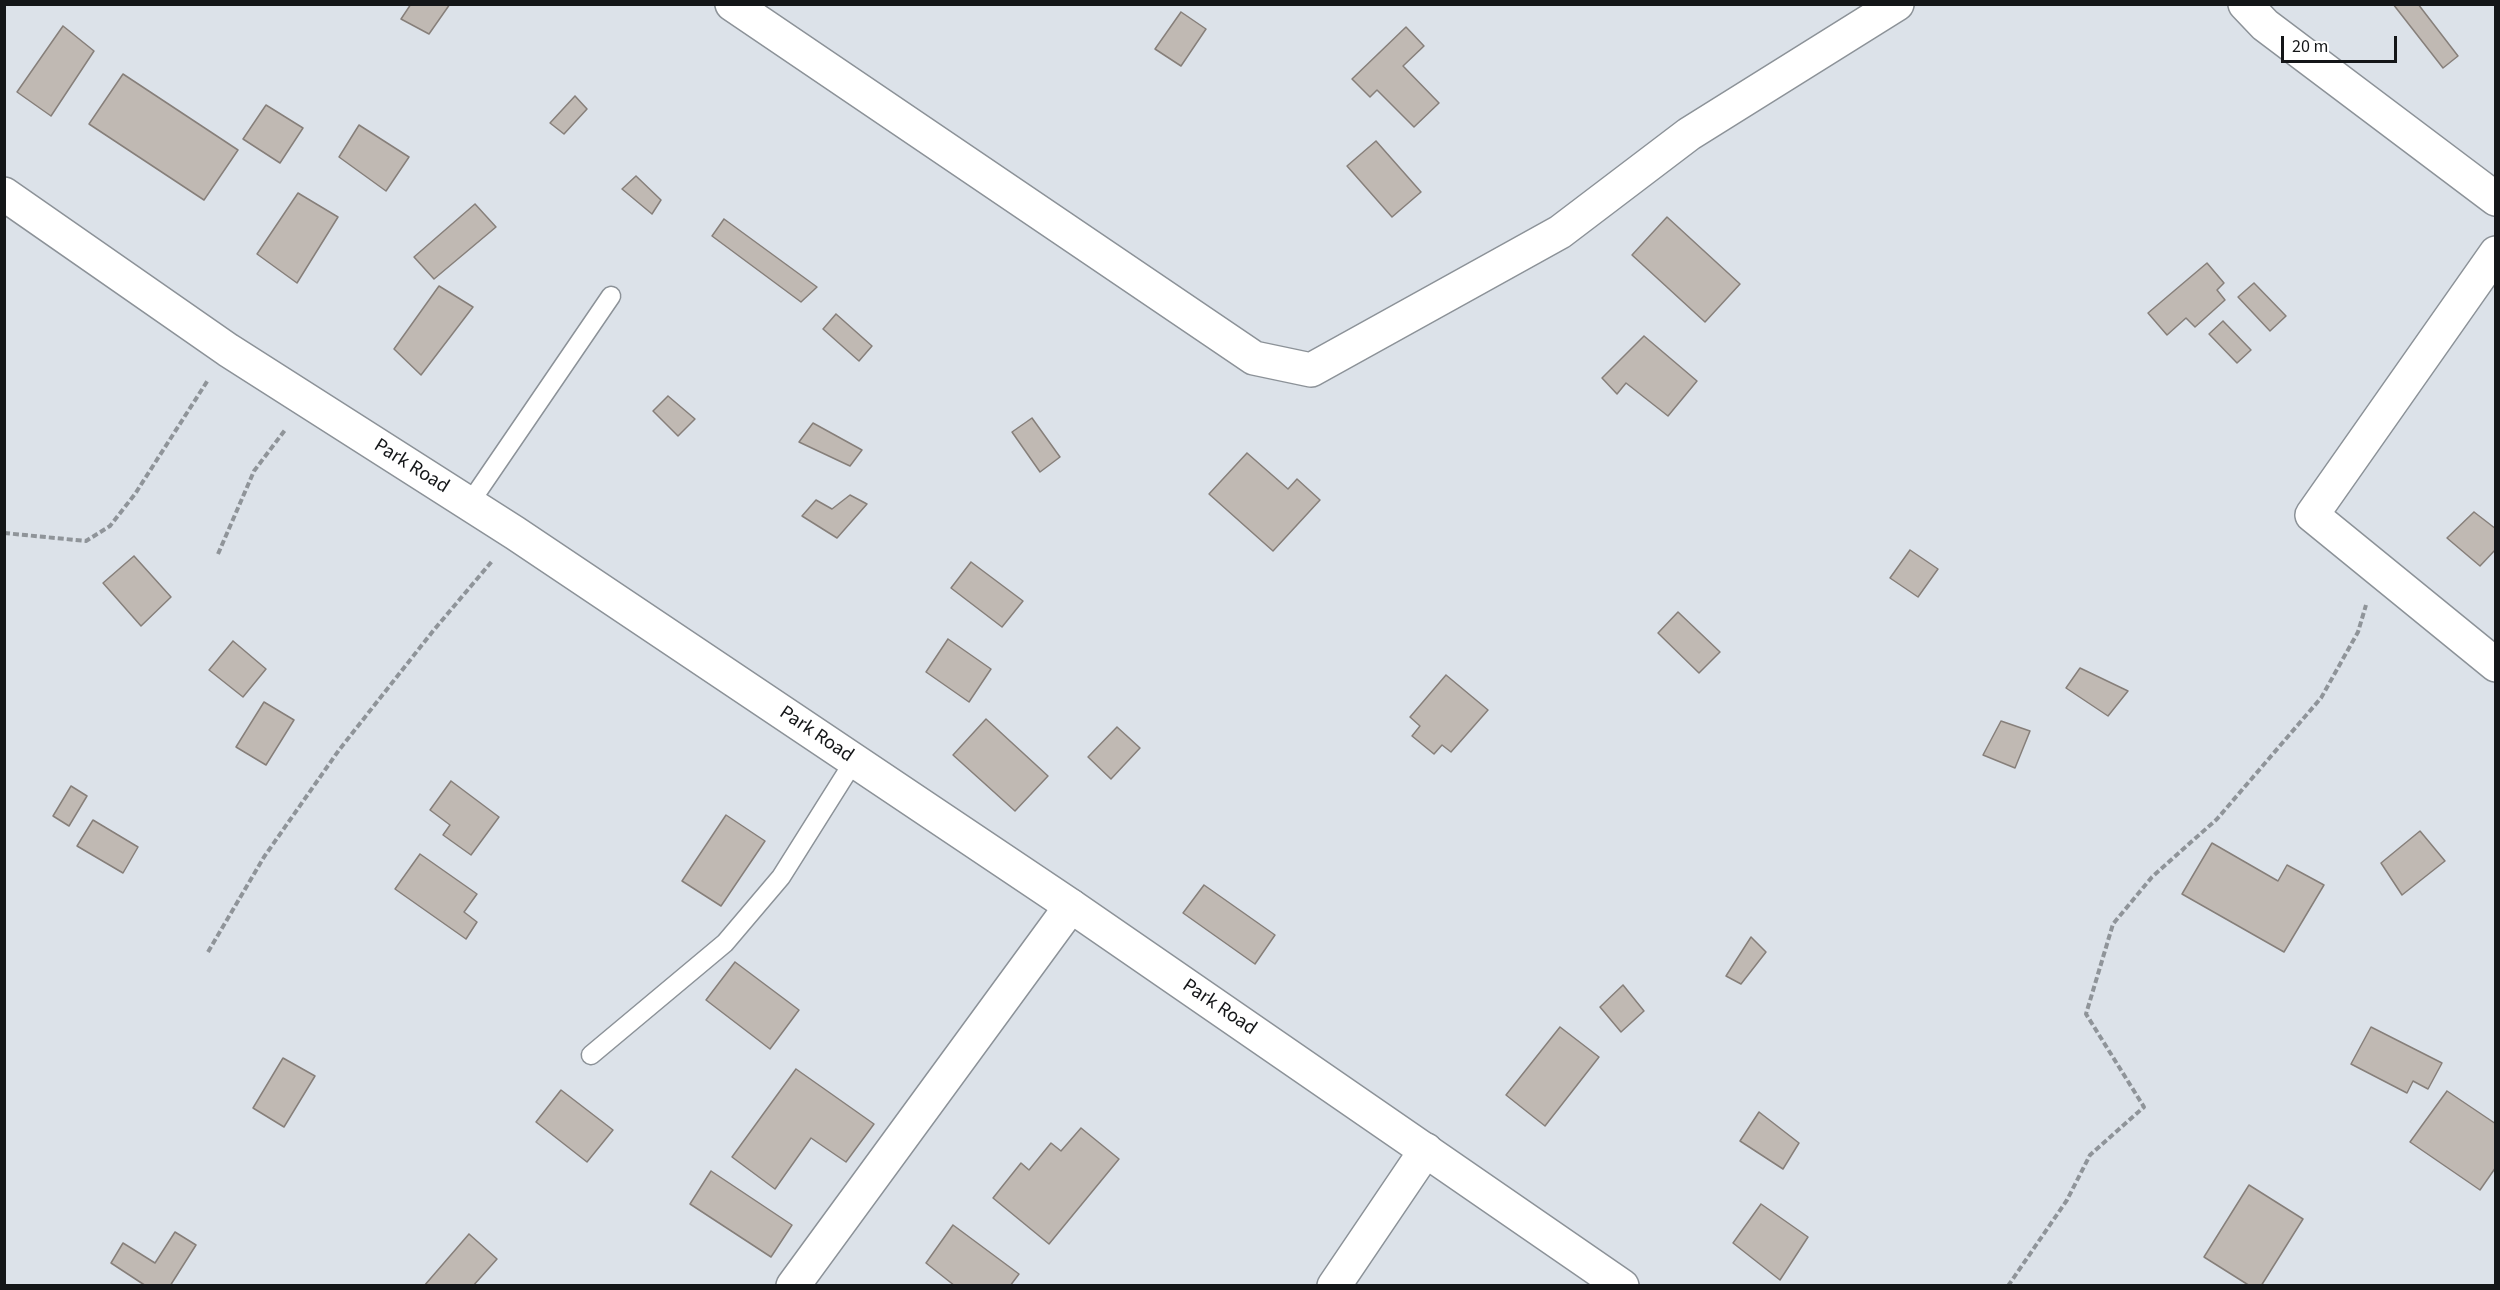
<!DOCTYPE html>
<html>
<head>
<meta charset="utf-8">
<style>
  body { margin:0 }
  #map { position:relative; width:2500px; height:1290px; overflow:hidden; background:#dce2e9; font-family:"Source Sans 3",sans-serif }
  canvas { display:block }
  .frame { position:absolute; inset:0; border:6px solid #141618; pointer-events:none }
  .scale { position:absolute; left:2281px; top:36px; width:116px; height:27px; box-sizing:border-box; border:3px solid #141618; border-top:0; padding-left:8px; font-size:18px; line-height:21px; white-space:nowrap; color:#141618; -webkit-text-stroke:4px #fff; paint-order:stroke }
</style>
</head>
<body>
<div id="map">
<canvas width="2500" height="1290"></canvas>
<div class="frame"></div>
<div class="scale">20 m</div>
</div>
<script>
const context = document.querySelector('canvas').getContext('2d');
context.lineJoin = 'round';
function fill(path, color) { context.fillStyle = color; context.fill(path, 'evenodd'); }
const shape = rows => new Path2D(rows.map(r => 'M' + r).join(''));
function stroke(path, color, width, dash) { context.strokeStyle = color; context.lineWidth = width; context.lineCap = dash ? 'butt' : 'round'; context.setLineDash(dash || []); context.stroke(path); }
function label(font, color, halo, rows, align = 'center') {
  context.font = font + ' "Source Sans 3",sans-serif'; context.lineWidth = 4.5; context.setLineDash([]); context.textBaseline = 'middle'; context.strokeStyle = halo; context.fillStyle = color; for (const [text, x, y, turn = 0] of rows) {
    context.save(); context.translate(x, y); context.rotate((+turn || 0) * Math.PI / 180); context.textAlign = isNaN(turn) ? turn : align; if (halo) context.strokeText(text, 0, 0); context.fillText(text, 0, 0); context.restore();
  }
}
const building = shape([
  [411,4,450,4,429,34,401,19,411,4],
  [2393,4,2418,4,2458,56,2443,68,2393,4],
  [1181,12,1206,29,1181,66,1155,49,1181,12],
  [63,26,94,51,51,116,17,92,63,26],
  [1406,27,1424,46,1403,66,1439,103,1414,127,1377,90,1370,97,1352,79,1406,27],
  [123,74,238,150,204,200,89,124,123,74],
  [575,96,587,109,564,134,550,123,575,96],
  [266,105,303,128,280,163,243,139,266,105],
  [359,125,409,157,386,191,339,157,359,125],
  [1376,141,1421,192,1392,217,1347,166,1376,141],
  [636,176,661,200,652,214,622,189,636,176],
  [298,193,338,217,297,283,257,254,298,193],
  [475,204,496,227,434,279,414,257,475,204],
  [1667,217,1740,284,1705,322,1632,255,1667,217],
  [724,219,817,287,801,302,712,236,724,219],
  [2207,263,2224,283,2217,290,2225,300,2195,327,2186,318,2167,335,2148,313,2207,263],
  [2254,283,2286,316,2270,331,2238,297,2254,283],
  [439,286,473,307,421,375,394,349,439,286],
  [836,314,872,346,859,361,823,329,836,314],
  [2223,321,2251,350,2237,363,2209,334,2223,321],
  [1644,336,1697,381,1668,416,1626,383,1617,394,1602,378,1644,336],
  [668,396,695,419,678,436,653,411,668,396],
  [1032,418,1060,457,1040,472,1012,432,1032,418],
  [813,423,862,450,850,466,799,442,813,423],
  [1247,453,1288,489,1297,479,1320,500,1273,551,1209,494,1247,453],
  [850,495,867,504,837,538,802,516,816,500,832,509,850,495],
  [2474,512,2496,529,2496,549,2480,566,2447,538,2474,512],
  [1910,550,1938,569,1918,597,1890,578,1910,550],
  [134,556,171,597,141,626,103,583,134,556],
  [971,562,1023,601,1002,627,951,588,971,562],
  [1678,612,1720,652,1699,673,1658,633,1678,612],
  [948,639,991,669,969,702,926,672,948,639],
  [233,641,266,669,243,697,209,670,233,641],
  [2080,668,2128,691,2108,716,2066,688,2080,668],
  [1446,675,1488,710,1451,752,1442,745,1434,754,1412,736,1420,726,1410,717,1446,675],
  [264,702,294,720,266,765,236,747,264,702],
  [986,719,1048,776,1015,811,953,755,986,719],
  [2001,721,2030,731,2015,768,1983,755,2001,721],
  [1117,727,1140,748,1111,779,1088,757,1117,727],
  [451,781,499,817,471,855,443,835,450,825,430,810,451,781],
  [71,786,87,796,69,826,53,816,71,786],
  [726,815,765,841,721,906,682,881,726,815],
  [93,820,138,847,123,873,77,846,93,820],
  [2420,831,2445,861,2402,895,2381,863,2420,831],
  [2212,843,2278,881,2287,865,2324,885,2284,952,2182,894,2212,843],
  [420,854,477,894,464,912,477,922,466,939,395,889,420,854],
  [1204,885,1275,935,1255,964,1183,913,1204,885],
  [1751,937,1766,952,1741,984,1726,976,1751,937],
  [735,962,799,1010,770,1049,706,1000,735,962],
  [1623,985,1644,1011,1621,1032,1600,1007,1623,985],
  [1560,1027,1599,1057,1545,1126,1506,1095,1560,1027],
  [2371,1027,2442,1063,2428,1089,2413,1081,2407,1093,2351,1064,2371,1027],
  [283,1058,315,1076,284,1127,253,1108,283,1058],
  [796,1069,874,1124,846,1162,811,1138,775,1189,732,1157,796,1069],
  [561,1090,613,1130,587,1162,536,1122,561,1090],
  [2447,1091,2496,1124,2496,1167,2480,1190,2410,1142,2447,1091],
  [1759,1112,1799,1143,1783,1169,1740,1141,1759,1112],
  [1081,1128,1119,1159,1049,1244,993,1198,1021,1163,1029,1170,1051,1143,1061,1151,1081,1128],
  [711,1171,792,1225,771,1257,690,1204,711,1171],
  [2249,1185,2303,1219,2261,1286,2250,1286,2204,1257,2249,1185],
  [1761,1204,1808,1237,1780,1280,1733,1243,1761,1204],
  [953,1225,1019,1274,1010,1286,955,1286,926,1263,953,1225],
  [175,1232,196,1245,170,1286,146,1286,111,1263,123,1243,155,1263,175,1232],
  [469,1234,497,1259,473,1286,424,1286,469,1234]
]);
fill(building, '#c0b9b3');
stroke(building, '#867f7a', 1.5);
const service = shape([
  [469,504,611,296],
  [591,1055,725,943,781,877,854,761]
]);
const minor = shape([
  [732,4,1254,358,1311,370,1560,232,1689,134,1897,4],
  [2245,4,2265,25,2496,199],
  [2496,253,2312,515,2496,665],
  [793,1286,1071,906],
  [1334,1286,1426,1150]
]);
const tertiary = shape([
  [4,194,228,350,515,533,1071,906,1622,1286]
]);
stroke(service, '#8c9298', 21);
stroke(minor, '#8c9298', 36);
stroke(tertiary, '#8c9298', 36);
stroke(shape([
  [4,533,86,541,110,526,135,494,208,380],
  [218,554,254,471,285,430],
  [208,952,264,857,339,750,433,631,493,560],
  [2008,1286,2067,1200,2090,1155,2144,1107,2086,1014,2113,924,2152,877,2217,819,2321,698,2358,632,2366,605]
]), '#8f9499', 4, [6, 3]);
stroke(service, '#fff', 18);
stroke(minor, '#fff', 33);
stroke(tertiary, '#fff', 33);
label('20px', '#141618', '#fff', [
  ["Park Road",411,467,32],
  ["Park Road",816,735,34],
  ["Park Road",1219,1008,34]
]);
</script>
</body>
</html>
